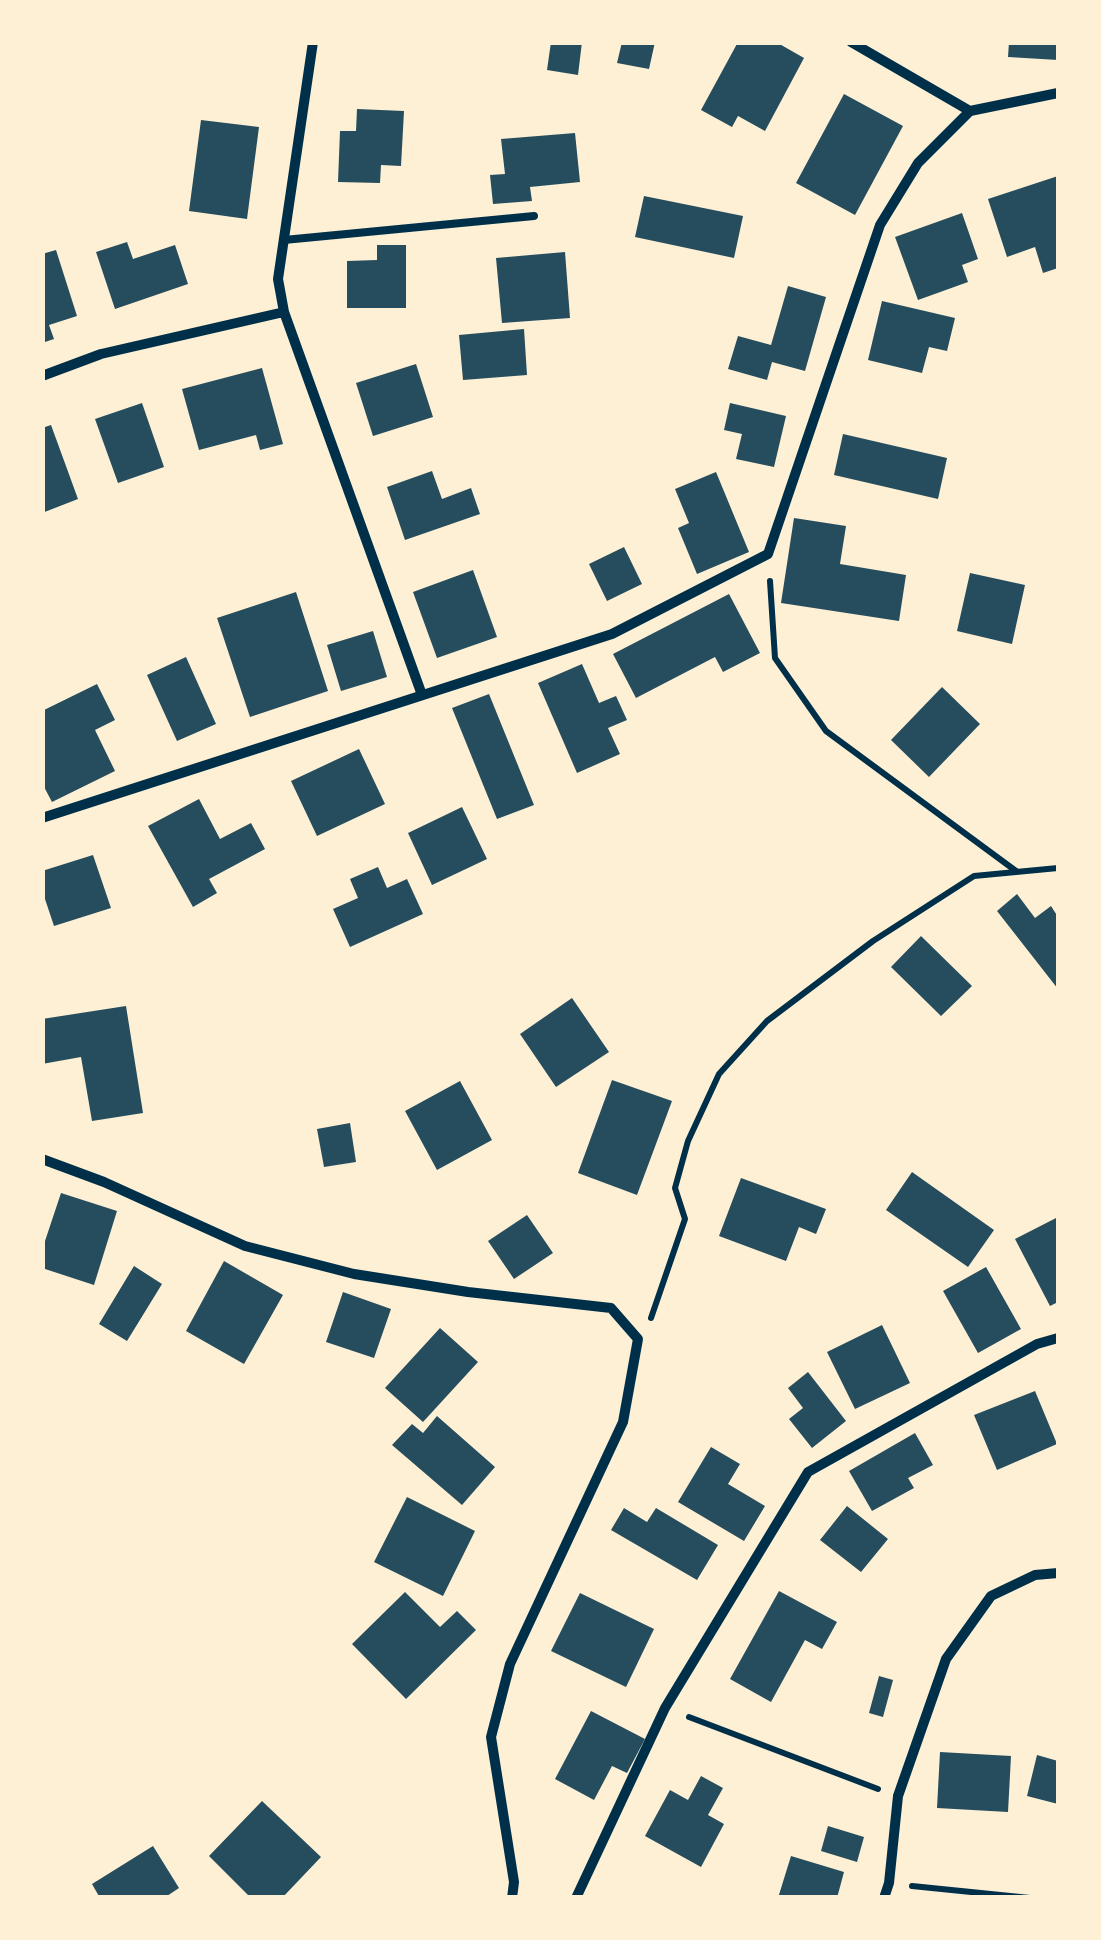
<!DOCTYPE html>
<html>
<head>
<meta charset="utf-8">
<style>
  body { margin:0 }
  #map { position:relative; width:1101px; height:1940px; overflow:hidden; background:#fdf0d5; font-family:"Times New Roman",serif }
  canvas { display:block }
  .frame { position:absolute; inset:0; border:45px solid #fdf0d5; pointer-events:none }
</style>
</head>
<body>
<div id="map">
<canvas width="1101" height="1940"></canvas>
<div class="frame"></div>
</div>
<script>
const context = document.querySelector('canvas').getContext('2d');
context.lineJoin = 'round';
function fill(path, color) { context.fillStyle = color; context.fill(path, 'evenodd'); }
const shape = rows => new Path2D(rows.map(r => 'M' + r).join(''));
function stroke(path, color, width, dash) { context.strokeStyle = color; context.lineWidth = width; context.lineCap = dash ? 'butt' : 'round'; context.setLineDash(dash || []); context.stroke(path); }
fill(shape([
  [551,42,582,42,578,75,547,70],
  [622,42,655,42,649,69,617,63],
  [738,42,776,42,804,58,765,131,738,116,732,127,701,110],
  [1009,42,1058,42,1058,60,1008,57],
  [844,94,903,126,855,215,796,183],
  [357,109,404,111,401,166,381,165,380,183,338,182,340,131,356,131],
  [201,120,259,127,247,219,189,211],
  [575,133,580,182,530,187,532,201,493,204,490,175,505,174,501,139],
  [1058,176,1058,268,1043,273,1035,247,1007,257,988,199],
  [644,196,743,216,734,258,635,237],
  [962,213,978,259,962,265,968,282,918,300,895,237],
  [127,242,133,259,175,245,188,284,115,309,96,252],
  [377,245,406,245,406,308,347,308,347,261,377,260],
  [56,250,77,316,49,325,54,339,42,343,42,254],
  [565,252,570,318,502,323,496,258],
  [788,286,826,297,805,371,772,362,767,380,728,369,738,336,771,345],
  [882,301,955,318,947,351,929,347,922,373,868,360],
  [524,329,527,375,463,380,459,335],
  [416,364,433,417,373,436,356,383],
  [262,368,283,444,260,450,256,435,199,450,182,389],
  [142,403,164,467,118,483,95,419],
  [730,403,786,416,774,467,736,459,742,434,724,430],
  [51,425,78,499,42,513,42,428],
  [843,434,947,458,938,499,834,475],
  [432,471,442,499,471,488,480,514,405,540,387,487],
  [716,472,749,552,697,574,678,528,689,523,675,489],
  [794,518,846,526,840,564,906,575,899,621,781,603],
  [624,547,642,584,607,601,589,564],
  [473,570,497,637,437,658,413,592],
  [970,573,1025,585,1012,644,957,631],
  [296,592,328,691,250,717,217,618],
  [729,594,760,653,723,672,715,657,636,698,613,654],
  [373,631,387,677,341,691,327,645],
  [186,657,216,724,177,741,147,675],
  [582,664,599,703,616,696,627,720,608,728,620,754,577,773,538,683],
  [97,684,115,720,95,730,115,771,52,802,42,783,42,711],
  [942,687,980,724,929,777,891,740],
  [489,694,534,805,497,819,452,708],
  [359,749,385,804,317,836,291,781],
  [199,799,220,839,251,823,265,849,209,879,217,893,193,907,148,826],
  [462,807,487,859,432,885,408,833],
  [93,855,111,908,54,926,42,890,42,871],
  [378,867,387,888,407,879,423,914,350,947,333,909,358,898,350,879],
  [1017,894,1035,918,1051,906,1058,917,1058,989,997,911],
  [921,936,972,986,941,1016,891,967],
  [572,998,609,1052,556,1087,520,1034],
  [126,1006,143,1113,92,1121,81,1057,42,1064,42,1019],
  [612,1080,672,1101,637,1195,578,1173],
  [460,1081,492,1140,437,1170,405,1111],
  [350,1123,356,1162,324,1167,317,1129],
  [912,1172,994,1230,968,1267,886,1210],
  [741,1178,826,1209,816,1234,799,1227,786,1261,719,1236],
  [61,1193,117,1211,94,1285,42,1268,42,1250],
  [527,1215,553,1253,514,1279,488,1241],
  [1058,1217,1058,1302,1050,1306,1015,1239],
  [224,1261,283,1295,244,1364,186,1331],
  [134,1266,162,1284,127,1341,99,1324],
  [986,1267,1021,1329,978,1353,943,1291],
  [343,1292,391,1309,374,1358,326,1342],
  [882,1325,910,1383,855,1409,827,1352],
  [440,1328,478,1362,423,1422,385,1388],
  [808,1372,846,1421,812,1448,789,1419,803,1408,788,1388],
  [1035,1391,1057,1444,997,1470,974,1415],
  [437,1416,495,1467,462,1505,392,1445,412,1424,423,1433],
  [915,1433,933,1465,908,1478,914,1488,872,1511,849,1471],
  [711,1447,740,1464,728,1484,765,1506,744,1541,678,1502],
  [407,1497,475,1531,443,1596,374,1562],
  [847,1506,888,1539,861,1572,820,1540],
  [624,1508,647,1522,656,1508,718,1545,697,1580,611,1530],
  [779,1591,837,1622,822,1649,805,1640,771,1702,730,1679],
  [405,1592,440,1627,457,1611,476,1630,406,1699,352,1644],
  [580,1593,654,1629,626,1687,551,1651],
  [879,1676,893,1680,883,1717,869,1713],
  [591,1711,645,1739,627,1773,612,1766,594,1800,555,1779],
  [940,1752,1011,1756,1008,1812,937,1808],
  [1037,1755,1058,1761,1058,1804,1027,1796],
  [701,1776,723,1788,708,1815,724,1824,701,1867,645,1836,670,1790,688,1800],
  [262,1801,321,1857,282,1898,251,1898,209,1856],
  [828,1826,864,1837,857,1862,821,1851],
  [153,1846,179,1888,164,1898,100,1898,92,1884],
  [791,1856,844,1872,837,1898,778,1898]
]), '#264d5e');
stroke(shape([
  [770,581,775,658,826,731,1016,871],
  [651,1318,685,1219,675,1188,688,1141,719,1074,767,1021,873,941,974,876,1058,868],
  [689,1717,878,1789],
  [912,1886,1030,1898]
]), '#003049', 6);
stroke(shape([
  [284,240,534,216]
]), '#003049', 8);
stroke(shape([
  [313,42,278,279,284,312,422,695],
  [851,42,970,111,1058,93],
  [42,376,101,354,284,312],
  [42,818,612,634,768,554,880,225,918,163,970,111],
  [42,1159,104,1182,245,1246,354,1274,468,1292,611,1308,638,1339,623,1422,510,1664,491,1737,514,1882,512,1898],
  [576,1898,665,1708,808,1472,1037,1344,1058,1338],
  [884,1898,889,1883,898,1796,946,1659,991,1596,1035,1575,1058,1573]
]), '#003049', 10);
</script>
</body>
</html>
